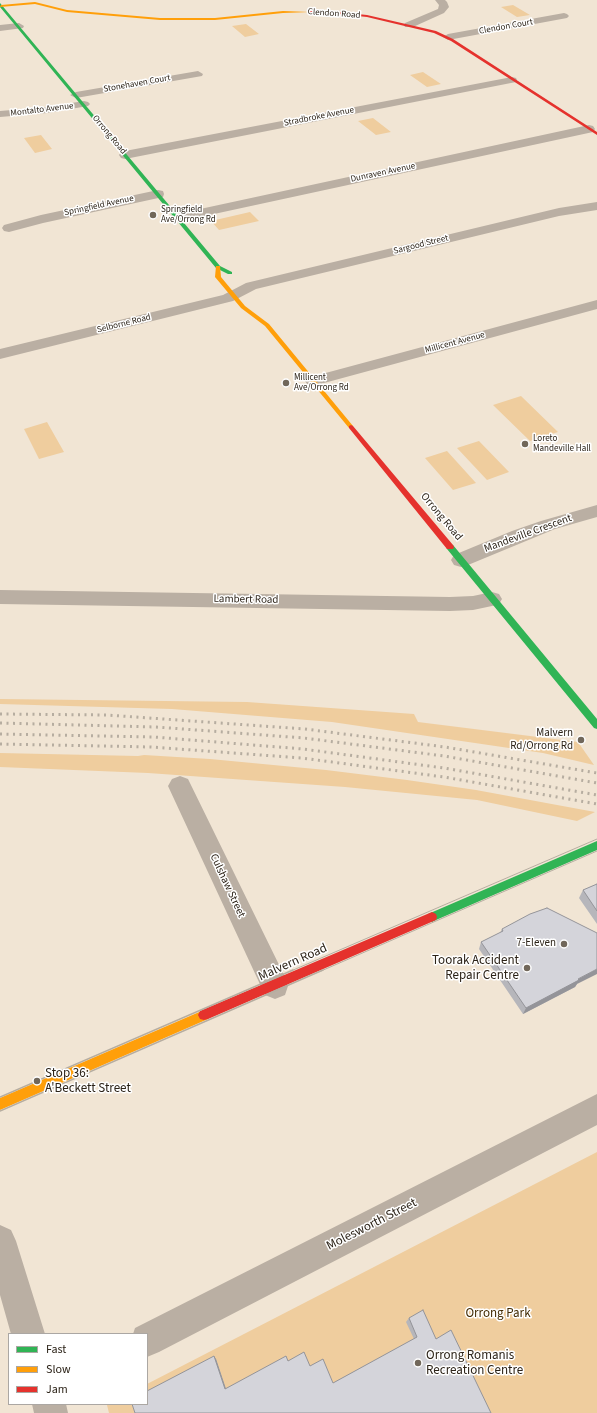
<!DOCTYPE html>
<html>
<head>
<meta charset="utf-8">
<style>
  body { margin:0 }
  #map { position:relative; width:597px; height:1413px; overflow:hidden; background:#f1e5d4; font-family:"Source Sans 3",sans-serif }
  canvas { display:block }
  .legend { position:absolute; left:8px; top:1333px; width:140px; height:72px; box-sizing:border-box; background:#fff; border:1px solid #aba7a3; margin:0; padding:5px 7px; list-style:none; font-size:12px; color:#2c2318 }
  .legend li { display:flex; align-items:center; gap:8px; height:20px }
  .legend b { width:20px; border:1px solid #aba7a3 }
</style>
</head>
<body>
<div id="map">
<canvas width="597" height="1413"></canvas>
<ul class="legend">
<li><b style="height:5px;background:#30b455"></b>Fast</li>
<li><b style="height:5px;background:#ff9f0a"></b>Slow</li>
<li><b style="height:5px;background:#e5322d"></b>Jam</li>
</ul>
</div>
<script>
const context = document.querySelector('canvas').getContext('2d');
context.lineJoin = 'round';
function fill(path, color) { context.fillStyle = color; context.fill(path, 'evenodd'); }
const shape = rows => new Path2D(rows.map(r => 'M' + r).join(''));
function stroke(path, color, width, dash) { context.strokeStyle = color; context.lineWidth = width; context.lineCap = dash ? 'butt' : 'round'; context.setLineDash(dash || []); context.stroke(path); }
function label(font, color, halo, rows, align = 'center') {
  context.font = font + ' "Source Sans 3",sans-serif'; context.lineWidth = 3; context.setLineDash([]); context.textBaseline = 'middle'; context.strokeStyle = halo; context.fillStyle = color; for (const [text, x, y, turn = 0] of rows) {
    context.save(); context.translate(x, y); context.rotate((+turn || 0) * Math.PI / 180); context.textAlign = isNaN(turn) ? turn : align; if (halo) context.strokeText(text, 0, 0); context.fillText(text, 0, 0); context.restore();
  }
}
fill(shape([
  [513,5,530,15,517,17,501,7],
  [246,24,259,34,245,37,232,26],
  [423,72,441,84,427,87,410,75],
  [373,118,391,132,376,135,358,121],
  [41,135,52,149,35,153,24,138],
  [250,212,259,221,219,230,211,221],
  [521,396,558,432,530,441,493,405],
  [47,422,64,452,39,459,24,429],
  [479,441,509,472,487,480,457,448],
  [447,451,476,483,453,490,425,458],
  [0,699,247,702,414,714,418,722,578,742,594,765,543,753,332,722,172,709,0,704],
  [0,753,138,756,144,755,210,759,326,770,407,780,476,790,595,812,577,821,477,800,345,787,148,773,0,767],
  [597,1152,597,1413,109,1413,107,1405,109,1404,147,1404,147,1384]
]), '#efcd9e');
fill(shape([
  [435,0,445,0,447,2,449,7,444,13,413,27,405,27,404,25,405,23,438,9,439,5,435,0],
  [564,13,567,14,569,16,567,18,448,40,443,37,448,34,564,13],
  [19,23,24,26,23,28,0,31,0,25,19,23],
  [198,71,203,74,202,76,76,98,70,95,76,92,198,71],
  [512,77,516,78,517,80,516,82,125,159,121,158,119,155,121,152,125,151,512,77],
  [84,101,88,102,90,104,88,106,47,113,0,117,0,111,47,107,84,101],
  [589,125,593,126,595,129,593,132,177,222,172,221,170,218,172,215,177,214,589,125],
  [158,190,163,191,164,194,163,197,43,223,9,232,4,231,2,228,4,225,41,215,158,190],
  [597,202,597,210,559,216,256,289,233,301,0,359,0,349,223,295,246,283,559,208,597,202],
  [597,300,597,309,313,386,307,384,305,381,307,378,597,300],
  [597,505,597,517,555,529,468,565,461,567,454,565,451,560,454,555,512,531,541,521,597,505],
  [0,590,450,597,473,596,492,592,499,594,502,599,499,604,492,606,473,610,450,611,0,604,0,590],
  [180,776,188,779,285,977,288,986,285,995,275,999,265,995,168,786,172,779,180,776],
  [597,1094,597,1125,159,1352,147,1357,147,1334,133,1334,135,1328,597,1094],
  [0,1225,11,1230,16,1241,45,1334,11,1334,0,1295,0,1225],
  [32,1404,66,1404,68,1413,34,1413,32,1404]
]), '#baafa3');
fill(shape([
  [0,3,220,266,232,272,232,274,228,274,216,268,0,7,0,3],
  [450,544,453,545,597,719,597,729,594,728,447,549,446,547,447,545,450,544],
  [597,841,597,850,436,920,432,922,428,920,427,917,428,914,597,841]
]), '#30b455');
fill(shape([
  [35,2,67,10,160,18,215,18,283,11,310,12,283,13,215,20,160,20,67,12,35,4,0,7,1,5,35,2],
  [216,266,220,266,221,277,245,306,269,324,353,426,353,428,349,428,265,326,241,308,215,277,216,266],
  [204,1010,208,1011,210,1015,208,1019,0,1110,0,1098,204,1010]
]), '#ff9f0a');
fill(shape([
  [307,11,329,11,367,15,436,31,453,39,597,132,597,135,451,41,434,33,367,17,329,13,308,13,307,11],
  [351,425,353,426,453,545,454,547,453,549,447,549,349,428,349,426,351,425],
  [432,912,436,914,437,917,436,920,208,1019,204,1020,200,1019,198,1015,200,1011,432,912]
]), '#e5322d');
stroke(shape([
  [291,971,597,839],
  [321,971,597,851]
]), '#b6ada0', 1);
stroke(shape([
  [0,1097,293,970],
  [0,1111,323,970]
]), '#b6ada0', 1.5);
stroke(shape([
  [0,714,107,715,305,729,445,747,597,773],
  [0,723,156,727,304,738,444,756,597,783],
  [0,734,154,737,303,749,444,768,597,795],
  [0,744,151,747,302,758,444,777,597,804]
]), '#b6ada0', 3, [2, 4.5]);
fill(shape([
  [597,884,597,924,579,898,583,890],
  [502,929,577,984,575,987,523,1014,479,949,481,942,500,933],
  [409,1318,436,1339,491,1413,135,1413,216,1359,226,1389,288,1361,310,1366,333,1383,414,1339,406,1322]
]), '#b6b6bb');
fill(shape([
  [597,969,597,974,577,984,575,987,523,1014,526,1008,578,979],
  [214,1356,216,1359,227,1392,225,1389]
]), '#949499');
const building = shape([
  [597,884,597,911,583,890,597,884],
  [547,908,597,933,597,969,578,979,579,980,526,1008,481,942,503,931,502,929,530,914,547,908],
  [423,1310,436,1339,451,1330,491,1413,135,1413,132,1404,147,1404,147,1391,214,1356,225,1389,286,1356,288,1361,304,1352,310,1366,323,1359,333,1383,417,1337,409,1318,423,1310]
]);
fill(building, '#d4d4da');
stroke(building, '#949499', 1);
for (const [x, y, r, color] of [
  [153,215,4,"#71675a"],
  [286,383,4,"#71675a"],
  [525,444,4,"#71675a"],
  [581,740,4,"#71675a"],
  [564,944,4,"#71675a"],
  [527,968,4,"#71675a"],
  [37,1081,4,"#71675a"],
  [418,1363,4,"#71675a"]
]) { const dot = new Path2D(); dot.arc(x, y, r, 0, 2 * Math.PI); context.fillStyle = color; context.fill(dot); stroke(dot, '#fff', 1.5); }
label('9px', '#2c2318', '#fff', [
  ["Clendon Road",334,14,4],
  ["Clendon Court",506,27,-10],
  ["Stonehaven Court",137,84,-10],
  ["Montalto Avenue",42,110,-7],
  ["Stradbroke Avenue",319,117,-11],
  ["Orrong Road",109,135,50],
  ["Dunraven Avenue",383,173,-12],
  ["Springfield Avenue",99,206,-12],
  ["Sargood Street",421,245,-14],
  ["Selborne Road",124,324,-14],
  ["Millicent Avenue",455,343,-15]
]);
label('9px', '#2c2318', '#fff', [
  ["Springfield",161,210],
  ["Ave/Orrong Rd",161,220],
  ["Millicent",294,378],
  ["Ave/Orrong Rd",294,388],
  ["Loreto",533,439],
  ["Mandeville Hall",533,449]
], 'left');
label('11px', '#2c2318', '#fff', [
  ["Orrong Road",441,517,50],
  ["Mandeville Crescent",528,534,-20],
  ["Lambert Road",246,600,1],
  ["Culshaw Street",227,886,65]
]);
label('11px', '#2c2318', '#fff', [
  ["Malvern",573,734],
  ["Rd/Orrong Rd",573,747],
  ["7-Eleven",556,944]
], 'right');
label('13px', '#2c2318', '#fff', [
  ["Toorak Accident",519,961,"right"],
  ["Repair Centre",519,976,"right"],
  ["Stop 36:",45,1074],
  ["A'Beckett Street",45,1089],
  ["Orrong Romanis",426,1356],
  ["Recreation Centre",426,1371]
], 'left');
label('13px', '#2c2318', '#fff', [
  ["Malvern Road",293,963,-24],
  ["Molesworth Street",372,1225,-27]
]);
label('13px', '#442c04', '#fff', [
  ["Orrong Park",498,1314]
]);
</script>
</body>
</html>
